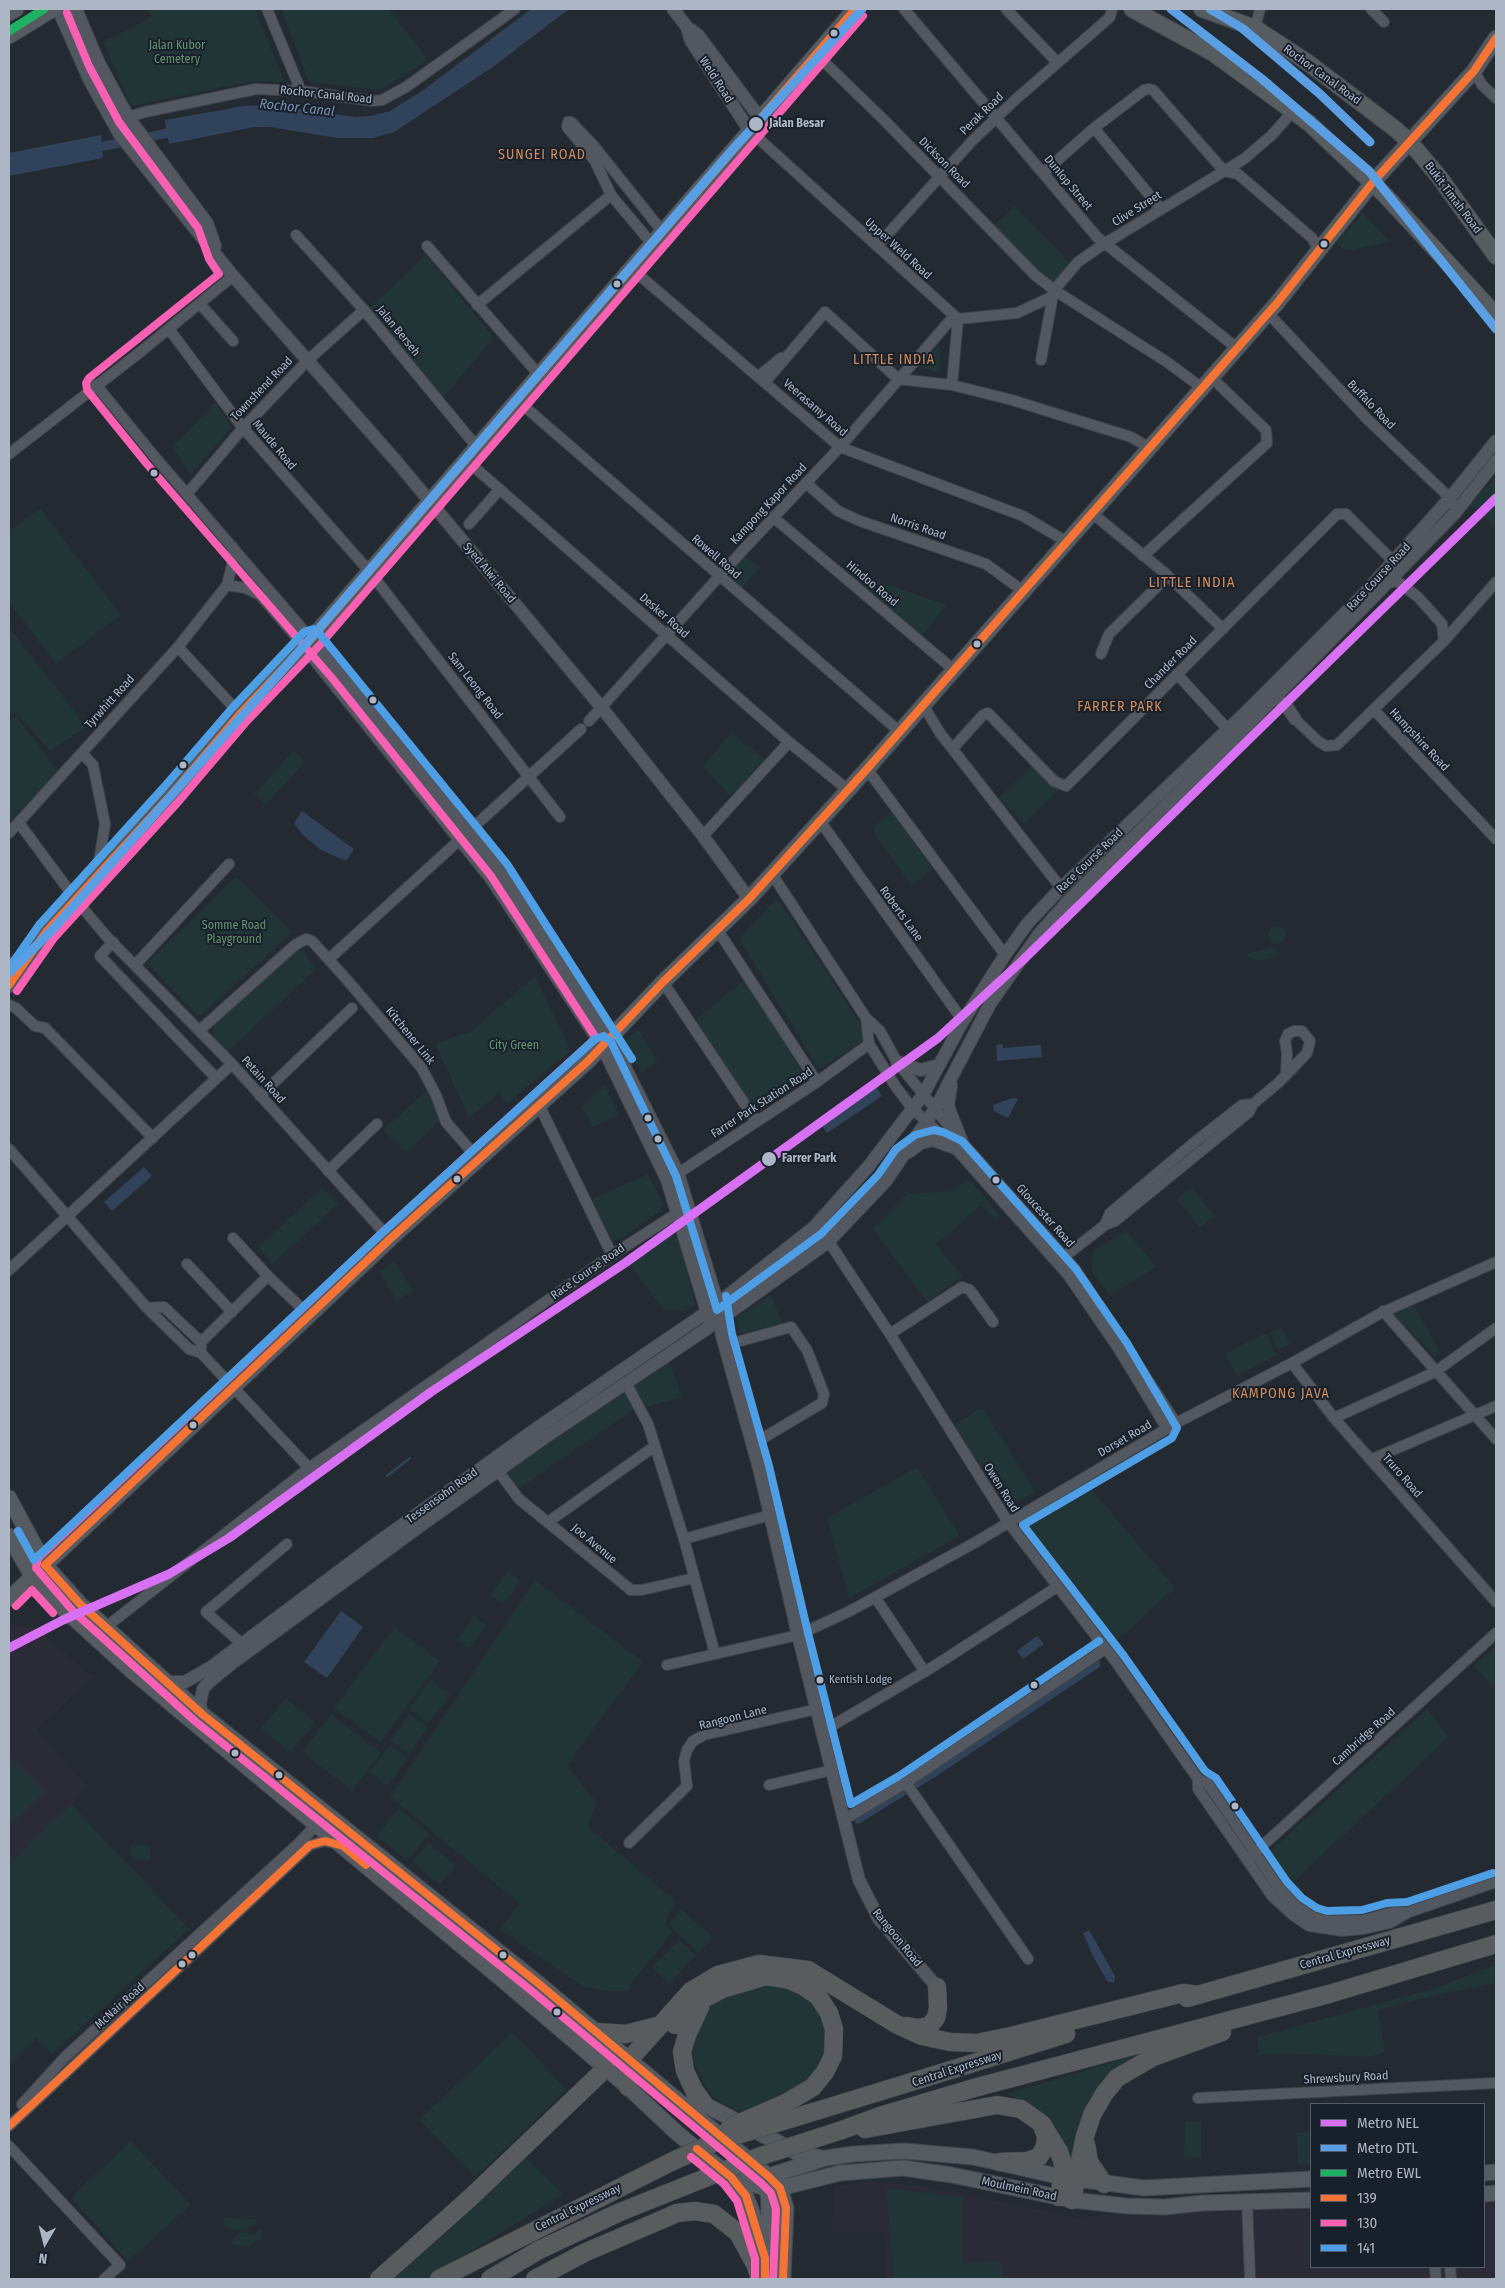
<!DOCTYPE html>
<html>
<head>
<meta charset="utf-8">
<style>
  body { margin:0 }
  #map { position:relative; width:1505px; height:2288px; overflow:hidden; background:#242a31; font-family:"Fira Sans Condensed",sans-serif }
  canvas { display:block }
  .frame { position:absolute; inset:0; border:10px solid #acb6c4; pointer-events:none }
  .legend { position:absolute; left:1310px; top:2103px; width:175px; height:165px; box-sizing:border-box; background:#18202b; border:1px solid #535c68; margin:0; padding:6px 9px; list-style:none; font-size:15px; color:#acb6c4 }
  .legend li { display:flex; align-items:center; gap:10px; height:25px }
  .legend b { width:25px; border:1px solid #535c68 }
  .north { position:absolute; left:20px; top:2218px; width:50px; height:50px; -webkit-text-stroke:4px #18202b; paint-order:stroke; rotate:188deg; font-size:14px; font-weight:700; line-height:20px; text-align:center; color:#acb6c4 }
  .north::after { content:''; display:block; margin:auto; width:18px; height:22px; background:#acb6c4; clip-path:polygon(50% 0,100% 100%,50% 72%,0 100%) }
</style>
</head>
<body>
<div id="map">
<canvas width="1505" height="2288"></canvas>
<div class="frame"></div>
<ul class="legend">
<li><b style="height:6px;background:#d770f3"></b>Metro NEL</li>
<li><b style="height:6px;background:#5a9fe4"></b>Metro DTL</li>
<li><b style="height:6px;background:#20b062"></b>Metro EWL</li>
<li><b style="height:6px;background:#f57335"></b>139</li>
<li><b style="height:6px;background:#f860b3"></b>130</li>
<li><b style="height:6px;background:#4d9ee5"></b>141</li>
</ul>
<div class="north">N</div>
</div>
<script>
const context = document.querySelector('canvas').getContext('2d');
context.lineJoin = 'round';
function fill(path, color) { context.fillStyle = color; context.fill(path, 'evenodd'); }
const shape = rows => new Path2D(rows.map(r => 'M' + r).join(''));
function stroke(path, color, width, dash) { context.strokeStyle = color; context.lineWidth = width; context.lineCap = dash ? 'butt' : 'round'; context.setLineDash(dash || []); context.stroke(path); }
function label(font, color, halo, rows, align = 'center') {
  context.font = font + ' "Fira Sans Condensed",sans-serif'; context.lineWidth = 4; context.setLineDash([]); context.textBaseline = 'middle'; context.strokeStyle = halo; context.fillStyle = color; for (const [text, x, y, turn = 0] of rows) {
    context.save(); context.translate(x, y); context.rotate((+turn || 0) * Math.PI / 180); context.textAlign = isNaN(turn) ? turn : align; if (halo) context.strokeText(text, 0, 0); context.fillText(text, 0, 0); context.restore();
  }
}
fill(shape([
  [20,1624,37,1629,93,1677,37,1730,89,1787,9,1863,9,1628],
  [870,2181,929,2187,1074,2217,1151,2212,1311,2206,1311,2267,1484,2267,1484,2204,1496,2204,1496,2279,885,2279,884,2233,832,2232,833,2187]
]), '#2b2a37');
fill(shape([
  [147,9,255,9,284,81,253,81,131,106,103,42,152,17],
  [281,9,389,9,428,60,380,90,309,82],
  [1015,206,1070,264,1050,284,994,226],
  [1363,213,1391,242,1346,251,1336,243],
  [426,255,494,338,441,400,366,311],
  [937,347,941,348,940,373,920,367,920,363],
  [215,403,232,427,191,475,172,447],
  [1496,477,1496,529,1470,504],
  [40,508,121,615,56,664,9,602,9,531],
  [741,553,760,568,741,590,723,574],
  [839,568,947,605,922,636],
  [9,627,86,727,50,751,15,712,9,716],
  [16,716,59,772,9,821,9,721],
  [731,732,765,759,730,797,703,766],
  [293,751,305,762,266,805,254,794],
  [1034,764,1059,790,1024,824,999,798],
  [892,811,933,870,911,885,875,835,875,826],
  [236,877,292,933,199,1017,147,963],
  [777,898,869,1037,819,1069,739,939],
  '1268 935a9 9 0 1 1 18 0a9 9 0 1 1-18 0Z',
  [1273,948,1277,949,1276,957,1258,961,1247,956,1247,954],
  [295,949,302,950,316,969,227,1053,212,1035,213,1027],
  [535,976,571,1051,507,1103,499,1093,469,1118,435,1043,470,1032],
  [745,979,806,1078,753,1113,693,1022],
  [639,1030,658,1062,642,1072,623,1041],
  [605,1085,619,1115,593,1127,582,1108],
  [430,1087,443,1118,406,1152,383,1130],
  [648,1174,664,1203,660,1211,619,1240,612,1239,592,1204,594,1198],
  [969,1179,1001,1216,996,1220,981,1205,936,1245,963,1276,927,1302,873,1229,907,1194,950,1191],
  [1192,1187,1215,1216,1200,1228,1177,1199],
  [322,1188,338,1204,273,1264,258,1247],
  [672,1229,680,1243,695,1305,683,1311,664,1310,624,1258],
  [1126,1230,1156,1267,1110,1296,1091,1270,1092,1254,1096,1249],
  [395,1261,413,1291,397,1301,379,1271],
  [771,1295,782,1323,740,1334,737,1317],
  [1414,1306,1441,1353,1434,1356,1394,1315,1395,1312],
  [1280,1327,1290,1344,1278,1350,1269,1333],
  [1266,1333,1277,1355,1237,1376,1225,1354],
  [667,1355,682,1397,632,1411,514,1492,498,1471],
  [979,1409,983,1410,1036,1492,1010,1506,1005,1505,954,1425],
  [917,1467,960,1536,849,1598,827,1518],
  [1088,1485,1175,1588,1116,1641,1021,1522],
  [508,1571,520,1581,503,1604,490,1595],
  [535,1580,643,1662,567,1765,596,1802,588,1827,676,1901,665,1923,672,1932,633,1981,628,1991,607,1991,584,1987,499,1929,520,1904,390,1797],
  [474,1616,487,1625,469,1649,457,1640],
  [394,1627,440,1661,381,1742,334,1708],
  [1496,1646,1496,1692,1474,1666],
  [430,1680,450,1694,429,1723,409,1709],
  [286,1698,315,1722,290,1753,261,1728],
  [1427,1709,1449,1737,1291,1884,1274,1862,1270,1851],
  [331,1714,381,1753,352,1791,302,1752],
  [409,1714,428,1727,409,1754,390,1741],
  [391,1745,408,1759,387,1786,369,1772],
  [9,1756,45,1792,9,1827],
  [71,1804,189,1929,52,2054,36,2038,9,2066,9,1863],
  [399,1809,430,1834,407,1861,376,1836],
  [428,1843,456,1865,440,1885,412,1862],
  [138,1844,151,1846,150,1860,136,1860,135,1857,130,1856,131,1845],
  [682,1909,713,1938,699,1953,668,1924],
  [679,1940,696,1955,669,1984,652,1968],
  [1496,1965,1496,1983,1431,1996,1378,2010,1385,2052,1369,2057,1307,2054,1259,2055,1257,2037,1429,1990],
  [781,1983,807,1996,821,2015,827,2034,824,2054,820,2064,806,2082,745,2115,714,2098,708,2091,689,2053,698,2026,715,1998,745,1984],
  [512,2032,567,2090,475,2177,419,2120],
  [1144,2053,1112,2071,1094,2092,1079,2129,1072,2165,1025,2102,1006,2094],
  [1185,2122,1201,2122,1201,2158,1184,2157],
  [1311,2132,1311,2164,1298,2164,1296,2133],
  [131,2141,191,2205,128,2261,73,2200,74,2194],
  [524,2156,564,2194,425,2279,391,2279],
  [886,2188,963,2197,963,2263,1003,2262,1003,2279,894,2279],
  [224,2218,255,2219,258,2222,248,2229,233,2230,224,2226],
  [259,2230,263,2231,260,2240,255,2240,248,2247,230,2244,241,2232,254,2235]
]), '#213436');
fill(shape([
  [531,9,569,9,493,67,394,132,373,138,337,138,270,127,254,127,169,144,165,120,244,106,269,105,356,117,371,116,390,111,422,91],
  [101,135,103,158,9,176,9,153],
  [302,811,354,849,346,861,321,850,302,834,294,823],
  [1002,1044,1003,1048,1041,1045,1042,1057,997,1061,996,1045],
  [873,1082,882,1096,827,1133,817,1119],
  [1012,1098,1018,1099,1008,1118,994,1111,993,1105],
  [144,1167,152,1176,112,1211,104,1202],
  [341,1611,363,1627,327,1678,304,1662],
  [1037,1636,1044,1644,1023,1659,1017,1651],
  [1089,1930,1115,1976,1114,1983,1107,1981,1093,1956,1083,1933]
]), '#31435a');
stroke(shape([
  [387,1476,410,1458]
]), '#31435a', 2.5);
stroke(shape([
  [90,149,177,131],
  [858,1819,933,1773,1096,1664]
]), '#31435a', 9);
const minor = shape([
  [267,9,301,91],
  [904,9,1097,237,1237,348],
  [1006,9,1058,63],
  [1371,9,1384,22],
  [1255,28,1260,9],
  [816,54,884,120,1035,275,1054,290,1167,362,1202,388],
  [1474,71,1482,85,1496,98],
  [112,122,145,112,256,89,301,91,373,101,382,100,406,87,515,9],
  [1094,128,1161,209],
  [749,130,958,319,1017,313,1051,297],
  [1224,171,1238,174,1312,238,1316,245],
  [1043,173,1094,128,1144,90,1149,89,1153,90,1224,171],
  [296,235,364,310,476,446],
  [652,244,611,195,595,161,567,127,568,122,571,122,594,146,662,231],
  [427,246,540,376],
  [877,246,972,141,1015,100,1101,25,1110,17,1112,9],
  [632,269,840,447,1023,516,1067,542],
  [200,304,233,341],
  [477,305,611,195],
  [1268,313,1368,420,1450,498,1453,505],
  [169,329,243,428,369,571,560,817],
  [1041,360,1054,290,1078,262,1104,244,1244,159,1272,135,1293,111],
  [759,376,781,358],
  [898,379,952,385,1012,400,1131,437,1150,448],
  [765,382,825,312,898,379],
  [96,385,154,456,311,639],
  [952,385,958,319],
  [517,400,900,732],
  [9,454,139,353,233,276],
  [465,459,789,742,848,790],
  [806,483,838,511,860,521,986,564,1023,591],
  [187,494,243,428,308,360,364,310],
  [1092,513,1166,574,1223,629],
  [773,517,954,670],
  [469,524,500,489],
  [1143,556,1267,443,1266,430,1211,377],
  [1387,583,1397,581,1418,597,1442,624,1444,641],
  [227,585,245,588,260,595,304,646],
  [178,647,240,714],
  [1101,654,1109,634,1168,576],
  [1177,674,1232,734],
  [923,705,940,733,1061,888],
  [1374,710,1496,839],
  [1295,719,1318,741,1326,746,1337,745,1444,641,1496,582],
  [589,721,743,550,840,447,954,316],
  [953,748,983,715,988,713,1054,781,1066,786,1337,514,1346,514,1394,562],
  [82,753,93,765,105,824,97,875],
  [867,769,1005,955],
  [820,821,963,1021],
  [19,823,76,900,107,937,232,1064,390,1239],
  [9,833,178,647,227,585,232,565,233,547],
  [703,836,789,742],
  [772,874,866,1018,880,1031,897,1062,962,1142,1075,1269,1176,1423],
  [717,929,817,1082],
  [113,942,100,956,216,1078],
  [329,959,581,729],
  [136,964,229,864],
  [9,965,29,952],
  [663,982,756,1121],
  [9,1005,16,1008,35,1026,45,1028,153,1138],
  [866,1018,869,1044,896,1087,912,1108,955,1148,1068,1275,1118,1348,1167,1429],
  [200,1030,295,945,306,939,312,941,348,981,421,1067,436,1095,446,1122,479,1160],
  [260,1096,352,1008],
  [539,1105,612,1255],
  [9,1149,147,1308,189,1349,201,1353,309,1468],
  [328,1171,377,1124],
  [674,1176,817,1082,869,1044],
  [1105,1225,1110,1213,1191,1145,1242,1105,1253,1104],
  [814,1227,831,1245,890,1334,1008,1522,1116,1662,1198,1779,1208,1784,1279,1888,1296,1906,1313,1917,1326,1921,1364,1920,1389,1913,1409,1912],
  [233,1238,268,1276,310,1316],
  [1060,1260,1105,1225,1115,1221,1249,1112,1253,1104,1278,1083,1286,1075,1307,1053,1310,1041,1302,1031,1294,1031,1288,1034,1285,1041,1287,1053,1286,1075],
  [187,1264,232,1312],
  [9,1270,232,1064],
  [147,1308,164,1307,201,1342],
  [1383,1311,1496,1439],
  [890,1334,962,1287,970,1290,993,1322],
  [726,1345,791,1327,807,1350,824,1394,822,1403,753,1444],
  [201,1353,201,1342,268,1276],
  [1292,1363,1334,1418,1496,1602],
  [626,1383,648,1424,684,1539,715,1654],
  [1334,1418,1435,1372,1496,1328],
  [1372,1459,1496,1406],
  [498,1471,519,1499,631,1590,642,1590,694,1578],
  [548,1522,655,1446],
  [684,1539,770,1515],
  [875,1597,925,1672],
  [106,1627,309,1468,609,1257,682,1210],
  [242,1644,206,1612,287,1544],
  [667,1665,798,1635,850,1611,976,1542,1178,1422,1292,1363,1381,1313,1496,1262],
  [823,1731,931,1668,1057,1587],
  [1198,1779,1198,1789,1272,1896,1294,1916,1309,1926,1342,1931,1363,1929,1390,1923,1409,1912,1496,1882],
  [904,1784,909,1787,1028,1959],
  [769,1785,832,1770],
  [845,1819,904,1784,1105,1649],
  [629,1843,687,1786,684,1761,687,1750,693,1741,704,1735,817,1709],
  [1250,1857,1496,1633],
  [1198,2098,1496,2083],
  [22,2104,65,2057,298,1844,317,1824],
  [9,2126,310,1845,325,1841,337,1844],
  [9,2146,120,2265,104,2279],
  [1247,2202,1250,2279],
  [1435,2267,1436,2279],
  [1450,2267,1451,2279]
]);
const tertiary = shape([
  [58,9,89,79,120,135,233,276,397,462,602,708,703,836,749,899],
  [76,9,98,61,128,117,207,223,215,246],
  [673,9,687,27,691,41,749,130],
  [687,27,698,35,760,118],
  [311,639,499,870,554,953,623,1063,678,1173,718,1304,722,1336,759,1468,798,1635,859,1880,879,1919,937,1987],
  [304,646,490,877,602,1046,667,1180,709,1319],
  [1267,697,1275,697,1287,707,1295,719],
  [897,1062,921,1070,939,1065],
  [951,1085,948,1106,962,1142],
  [909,1152,921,1143,933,1140,955,1148],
  [167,1682,185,1682,211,1667,374,1545,537,1428,707,1312,814,1227,868,1167,923,1095,963,1021,1005,955,1027,924,1061,888,1246,712,1364,594,1450,498,1496,441],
  [202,1714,200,1704,203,1689,209,1682,231,1664,434,1516,544,1438,705,1330,828,1242,886,1181,903,1156,935,1109,990,1004,1039,934,1070,899,1235,738,1387,583,1455,513,1496,461]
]);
const primary = shape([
  [9,13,16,9],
  [9,36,53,9],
  [9,985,46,932,172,794,240,714,311,639,855,9],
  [9,1498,45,1565,80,1604,202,1714,539,1984,768,2176,780,2188,786,2208,783,2279],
  [9,1536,32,1576,46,1593,133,1672,505,1982,628,2087,677,2133,731,2177,746,2196,751,2209,765,2258],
  [9,1599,390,1239,588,1061,663,982,749,899,867,769,1277,303,1373,182,1474,71,1496,38],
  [694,2099,798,2153,822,2158],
  [1484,2173,1496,2172],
  [768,2176,826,2158,853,2154,904,2151,973,2157,1062,2177,1144,2188,1311,2179],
  [732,2177,767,2189,780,2188,840,2173,903,2168,952,2175,1072,2200,1127,2206,1165,2207,1202,2203,1311,2200],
  [1484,2194,1496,2193],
  [766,2251,769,2207,767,2180]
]);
const trunk = shape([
  [1132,9,1213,53,1309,123,1385,195,1496,315],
  [1202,9,1255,28,1307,62,1394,128,1409,141,1440,178,1496,256]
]);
const motorway = shape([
  [1187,1998,1496,1910],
  [700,2007,687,2035,682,2052,685,2071,694,2090,704,2104],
  [675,2025,705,1998,722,1989,766,1976,789,1980,803,1986,818,1996,829,2013,834,2029,833,2056,825,2072,813,2087,786,2103],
  [906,2026,918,2028,929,2026,936,2018,938,2008,937,1987],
  [597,2032,626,2034,661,2025],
  [967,2065,1066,2034],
  [628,2087,629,2060,691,1991,718,1975,759,1964,808,1970,896,2024,922,2036,950,2042,977,2043,1011,2036,1183,1993,1198,1995],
  [865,2129,997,2105,1021,2109,1042,2124,1059,2152,1064,2167,1059,2197],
  [842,2130,880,2116,974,2088,1329,1994,1496,1944],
  [1086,2144,1089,2162,1104,2184],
  [1000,2162,1027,2161,1039,2157,1045,2147,1046,2136,1043,2128],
  [1072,2200,1085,2136,1092,2115,1104,2094,1117,2078,1153,2057,1222,2032],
  [379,2279,470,2198,606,2068],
  [439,2279,673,2161],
  [535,2279,586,2252,654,2223,677,2213,695,2211,714,2214,738,2233,756,2266,760,2279]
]);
stroke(minor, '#40444a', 12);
stroke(tertiary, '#40444a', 14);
stroke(primary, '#41464e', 17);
stroke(trunk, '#40464d', 18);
stroke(motorway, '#40464d', 19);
stroke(minor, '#535860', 10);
stroke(tertiary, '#535860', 12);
stroke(primary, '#565b61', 15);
stroke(trunk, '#575c60', 16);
stroke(motorway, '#585c5f', 18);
const motorwayBridge = shape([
  [727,2131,735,2125,786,2103],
  [673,2161,718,2141,967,2065],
  [490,2279,539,2250,620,2212,758,2157,842,2130]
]);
stroke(motorwayBridge, '#40464d', 19, []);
stroke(motorwayBridge, '#585c5f', 18);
stroke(shape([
  [9,985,46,932,172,794,240,714,311,639,855,9],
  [9,2126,310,1845,325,1841,343,1846,366,1865],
  [697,2149,731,2177,746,2196,765,2258,765,2279],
  [783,2279,786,2208,780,2188,768,2176,539,1984,202,1714,80,1604,45,1565,390,1239,588,1061,663,982,749,899,867,769,1277,303,1373,182,1474,71,1496,38]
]), '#f57335', 8);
stroke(shape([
  [67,13,89,66,119,122,198,228,209,259,219,274,89,378,86,383,87,390,146,463,332,678,491,876,596,1038,383,1232,38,1558,36,1568,73,1611,196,1722,533,1992,761,2183,771,2193,776,2209,773,2279],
  [17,991,54,938,179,801,247,721,319,646,863,16],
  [16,1606,32,1590,53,1613],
  [691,2157,724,2184,737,2201,755,2259,755,2279]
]), '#f860b3', 8);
stroke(shape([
  [9,968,39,925,164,787,233,707,304,632,313,629,319,633,507,864,632,1059],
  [726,1296,732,1334,769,1466,808,1633,851,1804,899,1776,1099,1641],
  [18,1531,34,1560,383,1232,595,1039,604,1036,611,1042,676,1176,717,1310,821,1234,878,1175,896,1149,915,1135,934,1130,943,1132,962,1141,1076,1269,1127,1343,1177,1428,1172,1438,1023,1525,1124,1656,1205,1771,1216,1778,1287,1882,1302,1898,1317,1908,1327,1911,1362,1910,1387,1903,1407,1902,1493,1873]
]), '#4d9ee5', 8);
stroke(shape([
  [9,1648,63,1620,169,1574,229,1538,431,1392,625,1263,938,1038,1023,960,1496,498]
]), '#d770f3', 9);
stroke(shape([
  [1171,9,1262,79,1369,171,1496,329],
  [1210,9,1242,28,1320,94,1370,142],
  [9,973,54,928,310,639,734,148,862,9]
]), '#5a9fe4', 9);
stroke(shape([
  [9,31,44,9]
]), '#20b062', 9);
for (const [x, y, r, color] of [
  [834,33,4.5,"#acb6c4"],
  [756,124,8,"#acb6c4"],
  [1324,244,4.5,"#acb6c4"],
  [617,284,4.5,"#acb6c4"],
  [154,473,4.5,"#acb6c4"],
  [977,644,4.5,"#acb6c4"],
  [373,700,4.5,"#acb6c4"],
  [183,765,4.5,"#acb6c4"],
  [648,1118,4.5,"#acb6c4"],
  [658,1139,4.5,"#acb6c4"],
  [769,1159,8,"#acb6c4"],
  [457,1179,4.5,"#acb6c4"],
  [996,1180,4.5,"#acb6c4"],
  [193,1425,4.5,"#acb6c4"],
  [820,1680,4.5,"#acb6c4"],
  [1034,1685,4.5,"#acb6c4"],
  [235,1753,4.5,"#acb6c4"],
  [279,1775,4.5,"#acb6c4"],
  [1235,1806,4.5,"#acb6c4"],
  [192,1955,4.5,"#acb6c4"],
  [503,1955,4.5,"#acb6c4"],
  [182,1964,4.5,"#acb6c4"],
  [557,2012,4.5,"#acb6c4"]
]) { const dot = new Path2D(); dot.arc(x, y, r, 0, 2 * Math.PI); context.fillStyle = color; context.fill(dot); stroke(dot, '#18202b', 2); }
label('11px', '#acb6c4', '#18202b', [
  ["Kentish Lodge",829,1680]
], 'left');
label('12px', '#64936e', '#18202b', [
  ["Jalan Kubor",177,46],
  ["Cemetery",177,60],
  ["Somme Road",234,926],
  ["Playground",234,940],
  ["City Green",514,1046]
]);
label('12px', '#acb6c4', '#18202b', [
  ["Rochor Canal Road",1322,75,36],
  ["Weld Road",716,80,57],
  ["Rochor Canal Road",326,95,6],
  ["Perak Road",982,114,-44],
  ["Dickson Road",944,163,45],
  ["Dunlop Street",1068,183,50],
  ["Bukit Timah Road",1453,198,53],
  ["Clive Street",1137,209,-32],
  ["Upper Weld Road",898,249,42],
  ["Jalan Berseh",398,331,51],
  ["Townshend Road",262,389,-46],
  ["Buffalo Road",1371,405,46],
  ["Veerasamy Road",815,408,41],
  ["Maude Road",274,445,50],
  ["Kampong Kapor Road",769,504,-47],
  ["Norris Road",918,527,19],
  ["Rowell Road",716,557,41],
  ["Syed Alwi Road",489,573,50],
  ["Race Course Road",1379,577,-47],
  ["Hindoo Road",872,584,40],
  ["Desker Road",664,616,41],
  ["Chander Road",1171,663,-45],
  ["Sam Leong Road",475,686,52],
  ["Tyrwhitt Road",110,702,-48],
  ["Hampshire Road",1419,740,47],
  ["Race Course Road",1090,861,-44],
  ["Roberts Lane",901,914,54],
  ["Kitchener Link",410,1036,51],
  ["Petain Road",263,1080,48],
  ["Farrer Park Station Road",762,1103,-33],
  ["Gloucester Road",1045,1216,48],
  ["Race Course Road",588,1272,-35],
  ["Dorset Road",1125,1439,-30],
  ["Truro Road",1402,1476,49],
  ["Owen Road",1001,1488,58],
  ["Tessensohn Road",442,1496,-36],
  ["Joo Avenue",594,1544,40],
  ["Rangoon Lane",733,1718,-14],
  ["Cambridge Road",1364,1737,-42],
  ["Rangoon Road",897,1938,51],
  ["Central Expressway",1345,1953,-16],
  ["McNair Road",120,2006,-42],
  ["Central Expressway",957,2069,-18],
  ["Shrewsbury Road",1346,2078,-3],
  ["Moulmein Road",1019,2189,12],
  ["Central Expressway",578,2208,-26]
]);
label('bold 12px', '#acb6c4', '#18202b', [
  ["Jalan Besar",769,124],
  ["Farrer Park",782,1159]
], 'left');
label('italic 14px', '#748dac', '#18202b', [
  ["Rochor Canal",297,108,6]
]);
context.letterSpacing = '1px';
label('14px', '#d38c58', '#18202b', [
  ["SUNGEI ROAD",542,155],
  ["LITTLE INDIA",894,360],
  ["FARRER PARK",1120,707],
  ["KAMPONG JAVA",1281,1394]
]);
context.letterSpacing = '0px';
context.letterSpacing = '1px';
label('15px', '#d38c58', '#18202b', [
  ["LITTLE INDIA",1192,583]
]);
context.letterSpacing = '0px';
</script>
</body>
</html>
